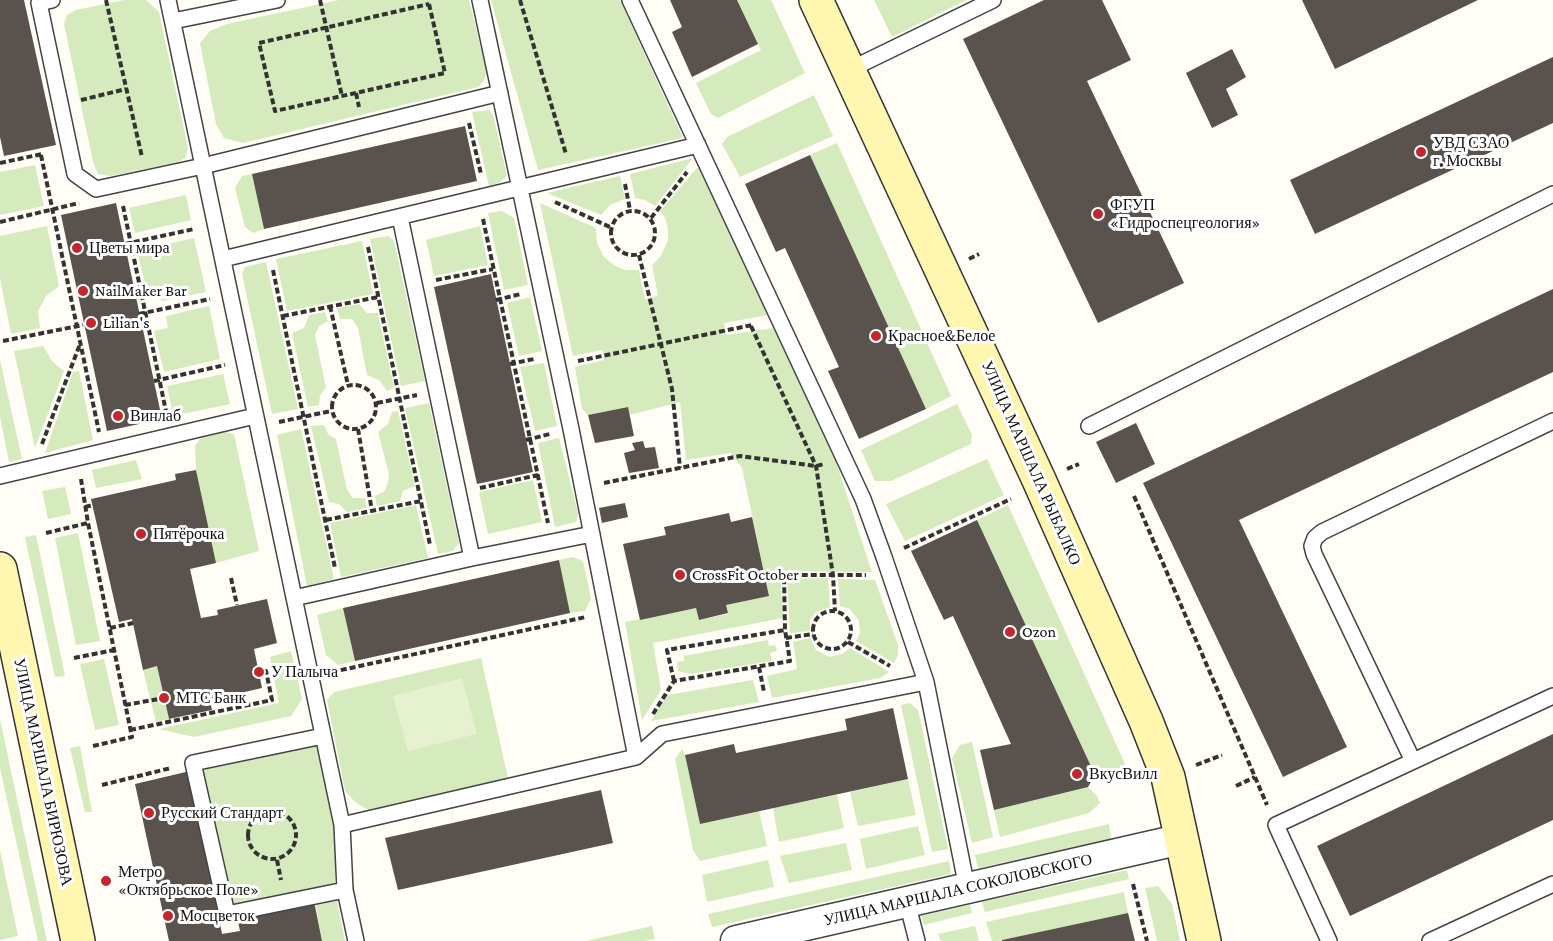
<!DOCTYPE html>
<html>
<head>
<meta charset="utf-8">
<style>
  body { margin:0 }
  canvas { display:block; background:#fffdf5 }
</style>
</head>
<body>
<canvas width="1553" height="941"></canvas>
<script>
const context = document.querySelector('canvas').getContext('2d');
context.lineJoin = 'round';
function fill(path, color) { context.fillStyle = color; context.fill(path, 'evenodd'); }
const shape = rows => new Path2D(rows.map(r => 'M' + r).join(''));
function stroke(path, color, width, dash) { context.strokeStyle = color; context.lineWidth = width; context.lineCap = dash ? 'butt' : 'round'; context.setLineDash(dash || []); context.stroke(path); }
function label(font, color, halo, rows, align = 'center') {
  context.font = font + ' "Crimson Pro",serif'; context.lineWidth = 6; context.setLineDash([]); context.textBaseline = 'middle'; context.strokeStyle = halo; context.fillStyle = color; for (const [text, x, y, turn = 0] of rows) {
    context.save(); context.translate(x, y); context.rotate((+turn || 0) * Math.PI / 180); context.textAlign = isNaN(turn) ? turn : align; if (halo) context.strokeText(text, 0, 0); context.fillText(text, 0, 0); context.restore();
  }
}
fill(shape([
  [124,0,146,0,159,12,188,148,185,158,178,162,110,176,98,174,93,162,64,24,67,15,76,10],
  [339,0,469,0,487,73,483,82,478,87,243,143,224,138,216,124,200,43,210,31,227,24],
  [491,0,620,0,683,138,538,170],
  [737,0,771,0,805,73,718,118,711,114,696,83,761,50],
  [874,0,966,0,892,37],
  [814,95,833,136,740,177,722,144,727,137],
  [490,110,494,118,507,176,500,182,489,186,472,112],
  [837,143,951,396,926,409,810,155],
  [693,158,655,206,645,200,635,198,630,174],
  [35,165,44,206,0,215,0,172],
  [697,168,702,168,768,315,724,323,726,335,774,328,835,459,872,572,780,571,783,618,653,643,661,690,642,720,625,622,696,608,699,620,728,614,726,605,769,595,742,468,731,453,686,460,680,402,629,415,627,407,588,415,582,409,575,367,604,360,604,355,602,350,573,356,540,203,596,228,597,243,604,257,615,266,626,270,639,270,645,299,658,296,652,265,661,256,668,240,668,229,665,218,660,211],
  [252,174,264,229,253,233,245,227,235,188,242,176],
  [620,176,625,199,610,205,601,215,547,193],
  [186,195,191,220,135,233,129,208],
  [502,211,514,218,528,285,504,290,488,213],
  [47,226,59,286,46,296,38,311,40,328,11,334,0,278,0,236],
  [480,226,488,265,434,276,426,240],
  [388,236,394,241,425,381,401,386,370,239],
  [194,238,206,292,162,301,159,289,147,292,137,251],
  [362,241,373,294,287,311,276,259],
  [266,262,298,409,272,414,242,274,245,267],
  [530,297,542,351,519,356,507,303],
  [359,304,367,313,378,313,394,388,387,391,379,380,367,375,358,328,352,319,340,319,337,308],
  [209,306,220,359,164,372,154,331,168,328,166,316],
  [325,312,328,321,319,326,315,335,326,388,320,395,319,405,308,407,292,333,304,328,309,315],
  [43,346,52,361,64,371,35,448,14,351],
  [0,360,22,459,9,462,0,417],
  [544,363,557,426,535,431,520,367],
  [79,371,93,440,45,453,73,372],
  [223,374,230,404,173,416,167,386],
  [429,403,459,543,453,551,438,554,405,408],
  [957,404,972,435,971,444,891,481,875,481,861,450],
  [398,411,415,486,403,491,400,501,377,506,375,496,385,491,388,482,389,474,378,432,388,424,392,412],
  [324,425,328,434,336,439,347,490,353,498,365,498,366,508,347,512,339,504,329,502,311,426],
  [301,429,334,579,307,586,277,435],
  [225,432,234,434,259,551,216,563,196,470,195,446,200,439],
  [559,438,578,513,576,522,555,527,538,443],
  [987,459,1004,495,905,541,886,504],
  [136,460,142,479,96,488,92,470],
  [533,480,542,522,488,534,479,492],
  [65,487,71,514,48,519,42,491],
  [416,505,428,558,341,577,330,523],
  [1008,505,1125,764,1124,771,1115,778,1108,780,1095,775,977,520],
  [78,533,100,641,76,645,55,538],
  [36,535,65,676,55,677,25,537],
  [572,557,583,561,591,599,585,611,570,613,559,560],
  [828,578,830,607,816,612,810,620,810,631,790,633,787,579],
  [838,579,875,580,898,645,898,655,894,663,856,641,860,633,859,621,850,609,840,606],
  [343,608,355,661,338,665,326,655,317,615],
  [810,638,816,650,829,657,842,654,850,648,889,672,880,678,772,698,767,676,797,669,793,642],
  [768,640,769,646,775,645,777,651,770,653,772,661,690,674,678,671,677,662,684,661,684,656],
  [291,651,302,699,291,716,194,737,159,729,279,703,270,657],
  [481,658,508,778,368,810,355,802,345,791,327,700,334,692],
  [104,659,119,725,95,730,80,664],
  [157,666,169,719,156,722,143,670],
  [753,680,759,702,651,721,668,695],
  [910,703,918,710,948,849,932,852,901,705],
  [0,719,47,941,38,941,0,768],
  [972,742,993,837,972,843,952,758,960,745],
  [80,746,92,812,85,812,70,748],
  [316,746,335,826,335,886,239,907,229,900,202,770],
  [682,749,685,755,700,824,759,811,767,846,700,861,693,850,675,759],
  [908,779,916,815,858,826,850,792],
  [1088,787,1097,796,1100,803,1089,813,1000,837,994,810],
  [837,795,844,828,779,842,773,808],
  [1109,824,1111,839,978,868,975,855],
  [918,826,925,855,866,869,860,839],
  [846,843,852,870,789,883,780,856],
  [0,850,18,936,0,940],
  [768,860,774,887,707,902,702,875],
  [949,861,951,874,712,927,708,914],
  [1127,870,1129,879,985,912,982,902],
  [1158,886,1172,904,1180,941,1157,941,1145,888],
  [1124,892,1128,913,998,941,992,941,986,922],
  [337,901,345,941,322,941,316,905],
  [970,905,972,913,924,925,921,916],
  [652,926,655,939,645,941,586,941],
  [975,926,979,941,941,941,938,934]
]), '#d5ebbd');
fill(shape([
  [462,678,477,734,408,751,393,696]
]), '#e6f2cf');
fill(shape([
  [0,0,24,0,56,145,4,156,0,137],
  [670,0,737,0,758,44,692,77,672,32,682,27],
  [1044,0,1102,0,1131,60,1087,81,1184,283,1098,323,963,39],
  [1302,0,1478,0,1335,69],
  [1232,49,1246,77,1226,89,1238,115,1212,128,1186,73],
  [1553,57,1553,123,1315,234,1290,180],
  [465,126,477,181,264,229,252,174],
  [810,155,926,409,859,439,828,371,839,367,785,248,776,252,745,184],
  [116,203,162,419,107,431,61,215],
  [491,274,533,472,477,484,434,287],
  [1553,289,1553,372,1239,520,1347,747,1283,777,1143,483],
  [628,407,634,436,595,443,588,415],
  [1136,423,1155,464,1116,483,1096,442],
  [643,441,645,448,655,447,659,468,629,473,624,453,635,450,632,443],
  [196,470,216,563,190,569,201,618,218,615,217,610,267,599,277,643,254,649,262,688,210,700,212,710,169,719,157,666,143,670,132,619,119,622,91,499,176,480,175,474],
  [625,503,628,517,602,523,599,508],
  [729,513,731,522,752,517,769,596,726,605,728,613,699,620,696,608,640,620,623,544,666,535,664,527],
  [977,520,1095,775,1088,787,994,810,980,750,1011,744,953,616,944,620,911,551],
  [559,560,570,613,355,661,343,608],
  [893,708,908,779,700,824,685,755,734,744,736,753,847,730,845,719],
  [1553,734,1553,820,1350,916,1317,846],
  [190,771,222,934,240,931,237,917,314,901,322,941,169,941,135,784],
  [601,790,613,843,398,890,385,838],
  [1128,913,1135,941,1002,941,1002,940]
]), '#5a524d');
const lane = shape([
  [52,0,39,3,75,174,96,189,203,166,500,93],
  [168,0,342,825,345,890,356,941],
  [480,0,571,429,636,757],
  [630,0,863,499,884,557,926,682,967,888],
  [173,21,277,0],
  [849,70,993,0],
  [400,217,472,558],
  [223,259,698,145],
  [1089,426,1553,194],
  [0,476,255,416],
  [294,598,472,558,592,534],
  [323,736,193,763,227,914,345,890],
  [1413,761,1314,554,1312,546,1315,538,1322,532,1553,421],
  [342,825,636,757,662,734,926,682],
  [907,902,917,941],
  [1329,941,1276,825,1553,696],
  [1430,941,1553,884]
]);
const street = shape([
  [736,941,1182,839]
]);
const secondary = shape([
  [816,0,1039,480,1146,721,1168,777,1204,941],
  [0,569,78,941]
]);
stroke(lane, '#444', 18);
stroke(street, '#444', 33);
stroke(secondary, '#333', 36);
stroke(shape([
  [106,0,142,157],
  [320,0,342,96],
  [520,0,566,154],
  [429,4,445,73,275,111,259,43,429,4],
  [356,93,359,107],
  [81,100,126,89],
  [469,123,481,174],
  [41,155,99,432],
  [0,163,42,154],
  [625,184,630,210],
  [555,202,610,227],
  [123,206,167,416],
  '611 233a22 22 0 1 1 44 0a22 22 0 1 1-44 0Z',
  [651,218,687,172],
  [483,219,548,523],
  [0,222,79,203],
  [125,244,194,229],
  [368,247,430,545],
  [639,255,672,389,680,468],
  [969,259,979,254],
  [273,270,335,568],
  [436,280,493,269],
  [496,300,521,294],
  [330,306,348,385],
  [139,314,210,299],
  [283,316,378,297],
  [751,326,816,466,833,575,835,611],
  [3,341,83,325],
  [578,361,752,325],
  [510,364,534,359],
  [154,381,225,365],
  '332 407a22 22 0 1 1 44 0a22 22 0 1 1-44 0Z',
  [377,403,417,395],
  [279,422,331,411],
  [358,429,372,511],
  [526,440,550,434],
  [42,444,80,344],
  [1067,469,1079,464],
  [81,479,88,523,132,737,93,746],
  [604,483,740,456,816,466,824,464],
  [480,488,538,475],
  [1134,496,1267,805],
  [85,507,93,505],
  [326,520,421,501],
  [46,533,88,523],
  [904,548,1011,499],
  [231,578,237,605],
  '813 630a19 19 0 1 1 38 0a19 19 0 1 1-38 0Z',
  [110,628,133,623],
  [786,638,813,634],
  [848,642,890,666],
  [74,658,114,650],
  [759,667,764,692],
  [332,672,586,617],
  [674,681,667,650,785,630],
  [125,705,164,698],
  [653,714,674,681,790,661,785,630,784,575,866,575],
  [130,730,272,700,266,671,259,672],
  [1196,765,1222,755],
  [102,785,171,768],
  [1236,786,1255,777],
  '248 835a24 24 0 1 1 48 0a24 24 0 1 1-48 0Z',
  [277,860,281,880],
  [1133,884,1147,941]
]), '#333', 4, [6, 3]);
stroke(lane, '#fff', 15);
stroke(street, '#fff', 30);
stroke(secondary, '#fff6b0', 33);
for (const [x, y, r, color] of [
  [1421,152,6,"#c4262e"],
  [1098,214,6,"#c4262e"],
  [77,248,6,"#c4262e"],
  [83,291,6,"#c4262e"],
  [91,323,6,"#c4262e"],
  [876,336,6,"#c4262e"],
  [118,416,6,"#c4262e"],
  [141,534,6,"#c4262e"],
  [680,575,6,"#c4262e"],
  [1010,632,6,"#c4262e"],
  [259,672,6,"#c4262e"],
  [164,698,6,"#c4262e"],
  [1077,774,6,"#c4262e"],
  [149,813,6,"#c4262e"],
  [106,881,6,"#c4262e"],
  [168,916,6,"#c4262e"]
]) { const dot = new Path2D(); dot.arc(x, y, r, 0, 2 * Math.PI); context.fillStyle = color; context.fill(dot); stroke(dot, '#fff', 2); }
label('16px', '#111', '#fff', [
  ["УВД СЗАО",1433,143],
  ["г. Москвы",1433,161],
  ["ФГУП",1110,205],
  ["«Гидроспецгеология»",1110,223],
  ["Цветы мира",89,248],
  ["NailMaker Bar",95,291],
  ["Lilian's",103,323],
  ["Красное&Белое",888,336],
  ["Винлаб",130,416],
  ["Пятёрочка",153,534],
  ["CrossFit October",692,575],
  ["Ozon",1022,632],
  ["У Палыча",271,672],
  ["МТС Банк",176,698],
  ["ВкусВилл",1089,774],
  ["Русский Стандарт",161,813],
  ["Метро",118,872],
  ["«Октябрьское Поле»",118,890],
  ["Мосцветок",180,916]
], 'left');
label('16px', '#111', '#fff', [
  ["УЛИЦА МАРШАЛА РЫБАЛКО",1031,463,66],
  ["УЛИЦА МАРШАЛА БИРЮЗОВА",43,772,78],
  ["УЛИЦА МАРШАЛА СОКОЛОВСКОГО",958,890,-13]
]);
</script>
</body>
</html>
